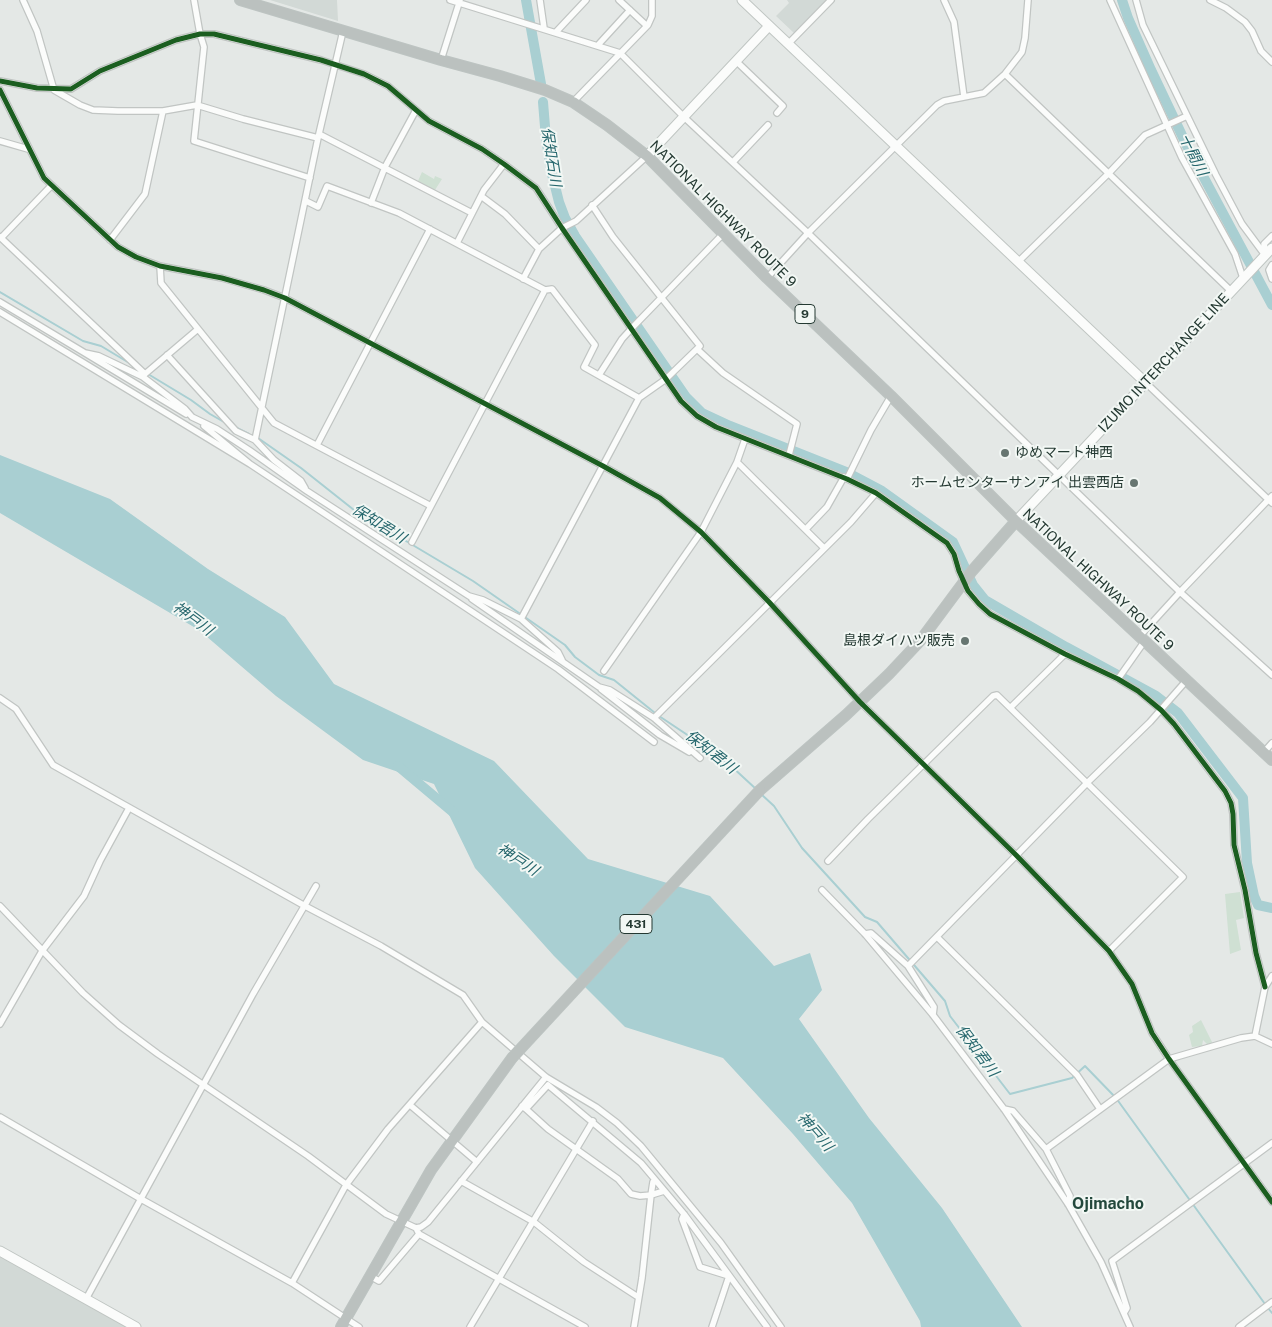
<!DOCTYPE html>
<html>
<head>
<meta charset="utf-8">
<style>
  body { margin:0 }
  canvas { display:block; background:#e4e8e6 }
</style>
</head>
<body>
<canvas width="1272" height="1327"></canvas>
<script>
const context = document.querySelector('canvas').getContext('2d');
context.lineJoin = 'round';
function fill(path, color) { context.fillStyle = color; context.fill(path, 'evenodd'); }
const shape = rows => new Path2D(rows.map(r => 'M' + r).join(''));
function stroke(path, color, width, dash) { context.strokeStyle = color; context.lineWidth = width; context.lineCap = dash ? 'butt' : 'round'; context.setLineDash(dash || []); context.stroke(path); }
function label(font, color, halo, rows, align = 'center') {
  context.font = font + ' "Public Sans","Noto Sans JP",sans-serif'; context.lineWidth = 4; context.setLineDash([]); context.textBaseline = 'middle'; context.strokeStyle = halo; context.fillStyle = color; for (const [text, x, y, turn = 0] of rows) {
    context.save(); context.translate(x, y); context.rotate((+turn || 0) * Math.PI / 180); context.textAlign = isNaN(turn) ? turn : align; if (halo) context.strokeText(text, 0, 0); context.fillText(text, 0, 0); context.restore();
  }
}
fill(shape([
  [270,0,337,0,338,21],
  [787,0,826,0,794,33,776,16,789,3],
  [0,1254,133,1327,0,1327]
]), '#d2d9d6');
fill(shape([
  [422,172,434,179,435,176,442,179,435,190,418,181],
  [1240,892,1244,918,1236,920,1241,950,1230,954,1225,894],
  [1201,1020,1213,1044,1208,1045,1203,1040,1202,1046,1192,1047,1189,1035,1193,1032,1192,1026]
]), '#cfe0d3');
fill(shape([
  [0,455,110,499,208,569,285,617,334,684,494,761,588,859,710,896,774,966,810,953,822,990,799,1019,869,1118,942,1208,1022,1327,921,1327,920,1321,852,1203,793,1134,723,1058,625,1027,554,956,475,868,434,784,363,760,276,696,199,630,0,513]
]), '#a9cfd2');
stroke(shape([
  [0,292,83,341,101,346,131,364],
  [148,374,191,400,210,414,224,422],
  [235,427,249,434],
  [258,438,301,468,354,510,473,581,565,645,575,657,599,675,614,680,655,713],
  [659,716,701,744,710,755,730,765,756,789],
  [761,794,774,806,802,848,865,917,877,922,945,1001,950,1016,1010,1094,1072,1078,1085,1066,1116,1098,1265,1304],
  [1268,1308,1272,1313]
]), '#a9cfd2', 2);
stroke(shape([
  [526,0,541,84],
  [1122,0,1128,18,1151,70,1187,146,1272,305],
  [543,102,546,139,552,174,559,202,565,218,575,236,686,397,702,413,730,426,846,472,882,491,953,542,973,585,985,600,1066,647,1156,696,1178,713,1243,798,1247,863,1254,896,1258,905,1272,908],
  [398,766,454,813]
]), '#a9cfd2', 10);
const street = shape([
  [23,0,37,31,54,90,80,105,93,110,118,111,163,111,197,105,243,119,318,138],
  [194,0,200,34,204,47,194,141,310,178],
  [450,0,620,53,684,117,808,233,1180,592,1272,675],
  [540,0,544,28],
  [619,0,647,26],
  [944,0,954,22,964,97],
  [1110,0,1182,158,1235,254,1243,278],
  [1136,0,1143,25,1216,175,1242,224,1265,255],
  [1210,0,1226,8,1245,22,1252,31,1261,51,1272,62],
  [556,32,586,0],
  [788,44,831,0],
  [598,45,630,10],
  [441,60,460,0],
  [736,61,783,106,777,113],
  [1005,74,1231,291],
  [0,81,37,88,71,89,100,71,176,40,200,34,214,34,321,60,364,74,388,86,429,121,482,149,504,164,536,188,562,228,681,401,697,416,716,427,847,479,876,493,947,543,954,554,959,571,968,591,979,604,990,614,1065,654,1118,679,1138,691,1161,710,1174,724,1225,791,1231,803,1233,814,1234,845,1245,890,1256,953,1265,987],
  [0,90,44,178,118,247,136,257,160,266,222,278,264,290,285,298,603,466,660,498,701,532,769,602,860,702,1016,855,1109,951,1132,984,1152,1033,1169,1059,1272,1202],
  [573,102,648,25,652,16,652,0],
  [319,134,472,213],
  [0,141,28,149],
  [733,162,768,125],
  [481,196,505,214,539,249],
  [371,203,385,167,416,110],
  [0,237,145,374,143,377,185,409,192,417,217,429,249,450,307,491,469,596,483,600,521,619,558,652,562,660],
  [1,238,51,186],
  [110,240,145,194,163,111],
  [457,243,484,190,504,164],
  [1265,248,1264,244,1272,236],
  [1019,261,1109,173,1145,135,1187,116],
  [1272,265,1269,270,1272,279],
  [160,266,161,283,274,423,431,506,545,290,399,213,327,186,318,207,306,201],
  [767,278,808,233,937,105,944,101,984,93,1005,74,1022,52,1025,38,1028,0],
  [523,279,539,249,562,228,576,221,647,156],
  [545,290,552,289,595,345,584,367,639,398],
  [0,302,85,353,99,356,143,377],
  [0,312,250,464,204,426],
  [697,349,723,373,797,424,789,455],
  [85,353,186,414],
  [167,355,236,431,255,440],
  [145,374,198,329],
  [599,375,622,339,632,328,723,234],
  [1146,383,1272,503],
  [317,445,430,229],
  [737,462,824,548],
  [250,464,558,669,654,742],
  [847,479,871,430,891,396],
  [305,488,301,481,274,460,255,440,318,138,343,31],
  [806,529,827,507,844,477],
  [412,542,431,506],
  [472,599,599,687,610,690,654,718,700,758],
  [521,619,639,398,666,379,700,346,613,237,592,205],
  [1139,637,1180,592,1272,496],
  [604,671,701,532,737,462,745,439],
  [1118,679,1144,642],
  [601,689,660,735,689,752],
  [0,698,16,709,53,765,305,906,381,946,463,995,482,1022,546,1077,596,1107,617,1123,641,1146,721,1243,781,1327],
  [1011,707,1065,654],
  [654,718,851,522,876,493],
  [1264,752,1272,743],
  [828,861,868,819,993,696,997,695,1183,877,1109,951],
  [822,890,865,934,933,1015,1004,1109,1068,1204,1101,1262,1130,1327],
  [0,906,83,993,119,1025,158,1054,308,1156,386,1214,416,1228,421,1227,428,1222,546,1077],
  [865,934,871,933,908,966,934,1007,933,1015],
  [937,937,1077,1075,1100,1109],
  [908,966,1088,782,1150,722,1186,681],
  [0,1024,42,951,84,896,100,861,129,808],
  [1255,1036,1265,987,1272,976],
  [410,1105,477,1162],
  [522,1106,526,1109,548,1085,641,1163,684,1214,767,1327],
  [526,1109,548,1129,618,1179,631,1194,640,1196,651,1195,664,1191],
  [1004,1109,1013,1111,1046,1149,1070,1196,1068,1204],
  [0,1117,141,1199,292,1283,359,1327],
  [1046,1149,1169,1059,1241,1038,1255,1036,1272,1044],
  [461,1181,534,1222,584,1262,638,1297],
  [684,1214,682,1219,700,1267,729,1276,712,1327],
  [416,1228,419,1234,585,1327],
  [370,1276,379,1281,419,1234],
  [292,1283,346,1185,388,1129,482,1022],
  [86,1299,253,994,316,886],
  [1124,1313,1127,1308,1112,1261,1272,1143],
  [470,1327,593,1121],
  [634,1327,642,1278,651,1195,653,1182,655,1180],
  [1239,1327,1272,1302]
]);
const secondary = shape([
  [742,0,1146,383],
  [647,156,769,26],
  [1016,521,1272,248],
  [0,1251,136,1327]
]);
const highway = shape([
  [240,0,441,60,500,76,545,90,573,102,607,125,647,156,767,278,891,396,1016,521,1272,760],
  [760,790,846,715,889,674,920,641,972,571,1016,521],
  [341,1327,431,1170,512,1058]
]);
stroke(street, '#c1c5c3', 8);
stroke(secondary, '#c0c6c3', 11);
stroke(highway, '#bdc4c2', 12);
stroke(street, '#fbfcfb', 5.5);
stroke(secondary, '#fbfcfb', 9);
stroke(highway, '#bbc1bf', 10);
const highwayBridge = shape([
  [512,1058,760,790]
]);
stroke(highwayBridge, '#bdc4c2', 12, []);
stroke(highwayBridge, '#bbc1bf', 10);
stroke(shape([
  [0,81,37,88,71,89,100,71,176,40,200,34,214,34,321,60,364,74,388,86,429,121,482,149,504,164,536,188,562,228,681,401,697,416,716,427,847,479,876,493,947,543,954,554,959,571,968,591,979,604,990,614,1065,654,1118,679,1138,691,1161,710,1174,724,1225,791,1231,803,1233,814,1234,845,1245,890,1256,953,1265,987],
  [0,90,44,178,118,247,136,257,160,266,222,278,264,290,285,298,603,466,660,498,701,532,769,602,860,702,1016,855,1109,951,1132,984,1152,1033,1169,1059,1272,1202]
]), '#1b5e20', 5);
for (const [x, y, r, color] of [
  [1005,453,5,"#677671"],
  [1134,483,5,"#677671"],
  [965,641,5,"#677671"]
]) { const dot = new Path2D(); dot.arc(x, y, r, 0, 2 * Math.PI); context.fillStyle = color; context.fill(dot); stroke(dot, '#f2f7f4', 2); }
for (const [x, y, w] of [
  [805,314,20],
  [636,924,32]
]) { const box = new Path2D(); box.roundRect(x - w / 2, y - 9.5, w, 19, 4); context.fillStyle = '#f2f7f4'; context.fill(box); stroke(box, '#243932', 1); }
label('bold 12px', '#243932', null, [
  ["9",805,314],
  ["431",636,924]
]);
label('14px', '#243932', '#f2f7f4', [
  ["NATIONAL HIGHWAY ROUTE 9",723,214,45],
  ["IZUMO INTERCHANGE LINE",1164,363,-47],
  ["NATIONAL HIGHWAY ROUTE 9",1098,580,43]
]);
label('14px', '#243932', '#f2f7f4', [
  ["ゆめマート神西",1015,453,"left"],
  ["ホームセンターサンアイ 出雲西店",1124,483],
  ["島根ダイハツ販売",955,641]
], 'right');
label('italic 15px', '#26676d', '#f2f7f4', [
  ["十間川",1193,155,63],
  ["保知石川",551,157,81],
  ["保知君川",379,524,32],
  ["神戸川",193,619,36],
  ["保知君川",711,752,38],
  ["神戸川",518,860,33],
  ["保知君川",977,1051,53],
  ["神戸川",815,1132,49]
]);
label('bold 16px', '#23483c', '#f2f7f4', [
  ["Ojimacho",1108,1204]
]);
</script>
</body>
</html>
